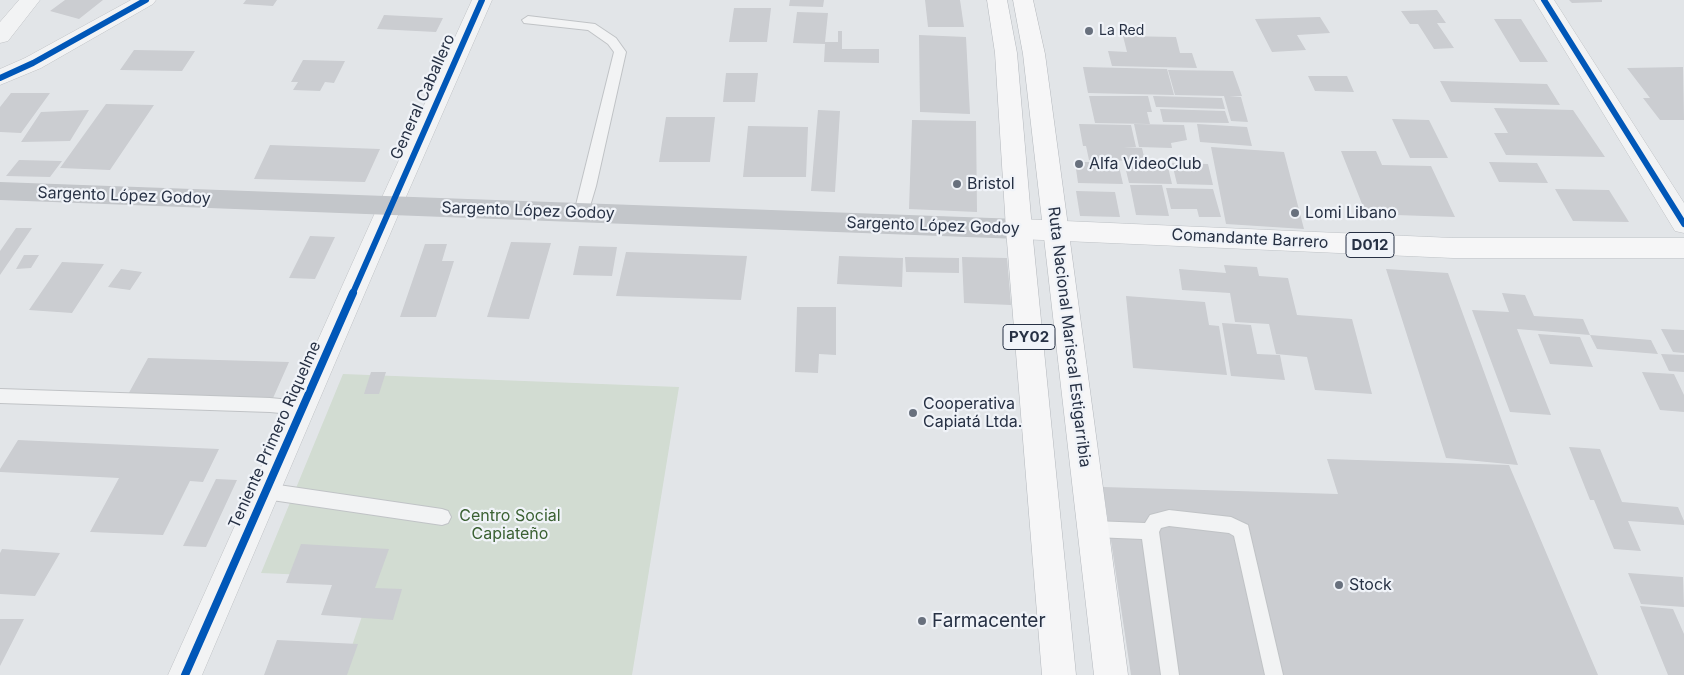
<!DOCTYPE html>
<html>
<head>
<meta charset="utf-8">
<style>
  body { margin:0 }
  canvas { display:block; background:#e2e5e8 }
</style>
</head>
<body>
<canvas width="1684" height="675"></canvas>
<script>
const context = document.querySelector('canvas').getContext('2d');
context.lineJoin = 'round';
function fill(path, color) { context.fillStyle = color; context.fill(path, 'evenodd'); }
const shape = rows => new Path2D(rows.map(r => 'M' + r).join(''));
function stroke(path, color, width, dash) { context.strokeStyle = color; context.lineWidth = width; context.lineCap = dash ? 'butt' : 'round'; context.setLineDash(dash || []); context.stroke(path); }
function label(font, color, halo, rows, align = 'center') {
  context.font = font + ' Inter,sans-serif'; context.lineWidth = 4.5; context.setLineDash([]); context.textBaseline = 'middle'; context.strokeStyle = halo; context.fillStyle = color; for (const [text, x, y, turn = 0] of rows) {
    context.save(); context.translate(x, y); context.rotate((+turn || 0) * Math.PI / 180); context.textAlign = isNaN(turn) ? turn : align; if (halo) context.strokeText(text, 0, 0); context.fillText(text, 0, 0); context.restore();
  }
}
fill(shape([
  [343,374,679,387,632,675,342,675,375,578,261,573]
]), '#d2dcd2');
fill(shape([
  [65,0,103,0,79,19,50,11],
  [246,0,277,0,273,6,243,4],
  [790,0,824,0,823,7,789,6],
  [925,0,960,0,964,27,928,27],
  [1569,0,1602,0,1602,2,1572,3],
  [734,8,771,8,767,42,729,42],
  [1437,10,1446,23,1437,23,1454,48,1434,49,1418,24,1410,24,1401,11],
  [797,12,828,13,825,42,838,42,838,31,842,31,842,49,879,49,879,63,824,62,825,44,793,43],
  [384,15,443,18,436,32,377,29],
  [1320,17,1330,33,1297,35,1306,50,1272,52,1255,19],
  [1494,19,1521,19,1548,62,1520,62],
  [919,35,966,37,970,114,920,112],
  [1123,36,1176,37,1180,53,1192,53,1197,68,1112,66,1108,51,1127,52],
  [134,50,195,51,182,71,120,70],
  [303,60,345,61,334,83,325,82,320,91,293,90,298,82,291,82],
  [1083,67,1167,69,1174,95,1088,93],
  [1683,67,1684,120,1660,120,1643,98,1650,98,1627,68],
  [1168,70,1233,71,1242,96,1229,96,1241,97,1248,122,1231,121,1224,96,1175,95],
  [726,73,758,73,755,102,723,102],
  [1308,76,1347,76,1354,92,1315,91],
  [1440,81,1547,84,1560,105,1451,102],
  [11,93,50,93,21,133,0,132,0,107],
  [1089,96,1148,96,1152,112,1147,112,1150,124,1095,123],
  [1153,96,1222,98,1225,109,1156,107],
  [106,104,154,105,110,170,60,168],
  [1494,108,1573,110,1605,157,1506,155,1494,133,1508,133],
  [1160,109,1225,111,1229,123,1163,122],
  [89,110,70,141,21,142,41,112],
  [818,110,840,111,835,192,811,191],
  [666,117,715,117,710,162,659,162],
  [1392,119,1429,120,1448,158,1410,158],
  [912,120,976,121,977,212,909,209],
  [1079,124,1131,125,1136,147,1123,147,1142,148,1145,161,1089,160,1086,146,1083,146],
  [1134,124,1184,125,1187,140,1171,143,1172,148,1139,147],
  [1197,124,1247,127,1252,146,1200,142],
  [748,126,808,127,806,177,743,177],
  [270,145,380,149,365,182,254,179],
  [1211,147,1284,152,1304,229,1226,224],
  [1341,151,1376,151,1382,165,1431,166,1455,217,1366,214],
  [19,160,62,161,50,177,6,176],
  [1075,162,1118,162,1123,184,1078,183],
  [1124,162,1167,163,1172,184,1129,183],
  [1489,162,1537,163,1548,183,1499,182],
  [1172,163,1208,164,1213,185,1177,184],
  [1130,185,1162,185,1169,216,1136,215],
  [1166,188,1213,189,1221,217,1199,217,1197,209,1171,209],
  [1555,189,1609,190,1629,222,1573,221],
  [1076,191,1115,192,1120,217,1080,216],
  [16,228,32,228,0,275,0,251],
  [310,236,335,237,315,279,289,278],
  [511,242,551,243,529,319,487,317],
  [425,244,447,244,442,261,454,261,436,317,400,317],
  [579,246,617,247,612,276,573,275],
  [626,252,747,256,741,300,616,296],
  [24,255,39,255,31,268,16,269],
  [839,256,903,258,902,287,837,284],
  [905,257,959,258,959,273,906,272],
  [962,257,1007,258,1011,305,964,303],
  [62,262,104,264,72,313,29,310],
  [1224,265,1257,267,1259,276,1288,278,1297,315,1352,319,1372,394,1315,390,1307,357,1276,354,1269,324,1235,322,1230,293,1182,290,1179,269,1226,273],
  [121,269,142,272,130,290,108,287],
  [1386,269,1448,273,1518,465,1446,458],
  [1502,293,1525,295,1534,316,1583,319,1590,335,1517,329,1551,415,1510,412,1472,310,1509,312],
  [1126,296,1205,302,1209,325,1219,326,1227,375,1133,368],
  [797,307,836,307,836,355,819,354,818,373,795,372],
  [1222,323,1251,325,1257,354,1280,355,1285,380,1231,376],
  [1661,329,1684,330,1684,353,1673,352],
  [1538,334,1580,337,1593,367,1550,364],
  [1590,335,1651,340,1658,354,1597,349],
  [1661,354,1684,355,1684,372,1669,371],
  [148,358,289,362,270,405,125,400],
  [371,372,386,372,379,394,364,394],
  [1642,372,1674,374,1684,395,1684,412,1660,410],
  [18,440,39,441,219,449,203,482,190,481,163,535,90,532,119,478,0,472,0,469],
  [1569,447,1600,449,1622,502,1678,507,1684,521,1684,525,1628,521,1641,551,1614,549,1594,500,1590,500],
  [1327,459,1509,465,1598,675,1131,675,1103,487,1338,494],
  [216,479,237,480,206,547,183,546],
  [301,544,389,549,375,588,402,589,393,620,321,615,332,585,286,583],
  [2,549,60,553,35,596,0,594,0,553],
  [1628,573,1683,577,1684,607,1641,604],
  [1640,606,1673,609,1684,634,1684,675,1668,675],
  [0,619,24,619,0,666],
  [277,640,358,644,347,675,264,675]
]), '#cbcdd1');
const service = shape([
  [528,16,595,24,616,38,626,52,596,186,588,213,586,217,581,218,576,217,574,213,614,52,608,44,588,30,524,23,522,20,528,16],
  [0,389,270,398,301,401,307,403,309,408,307,413,301,415,270,412,0,403,0,389],
  [265,483,442,509,448,511,451,517,448,523,442,525,265,499,259,496,257,491,259,486,265,483],
  [1169,510,1231,517,1248,525,1283,675,1265,675,1234,536,1229,533,1169,526,1161,528,1159,532,1179,675,1161,675,1142,539,1093,537,1087,535,1084,529,1087,523,1093,521,1145,523,1150,515,1169,510]
]);
const minor = shape([
  [131,0,156,0,153,4,41,68,0,85,0,69,25,58,131,0],
  [472,0,492,0,402,206,399,212,390,215,381,212,378,206,472,0],
  [1534,0,1554,0,1684,203,1684,233,1675,231,1534,0]
]);
const tertiary = shape([
  [19,0,40,0,8,41,0,43,0,22,19,0],
  [390,197,399,200,402,206,202,675,168,675,378,206,381,200,390,197]
]);
const primary = shape([
  [1019,219,1453,238,1684,238,1684,258,1453,258,1019,239,1010,236,1006,229,1010,222,1019,219]
]);
const trunk = shape([
  [987,0,1007,0,1017,53,1032,229,1076,675,1042,675,1006,229,995,53,987,0],
  [1013,0,1033,0,1045,54,1128,675,1094,675,1023,54,1013,0]
]);
stroke(service, '#c0c3c6', 2);
stroke(minor, '#c0c3c6', 1);
stroke(tertiary, '#c0c3c6', 1);
stroke(primary, '#bec2c6', 1);
stroke(trunk, '#b4b8bd', 1);
fill(service, '#f2f3f4');
fill(minor, '#f2f3f4');
fill(tertiary, '#f2f3f4');
fill(shape([
  [0,182,1019,219,1028,222,1032,229,1028,236,1019,239,0,200,0,182]
]), '#c3c6ca');
fill(primary, '#f6f6f7');
fill(trunk, '#f6f6f7');
stroke(shape([
  [1544,0,1684,224],
  [0,78,33,63,146,0],
  [352,295,482,0]
]), '#0057b8', 6);
stroke(shape([
  [185,675,353,293]
]), '#0057b8', 8);
for (const [x, y, r, color] of [
  [1089,31,5,"#68707d"],
  [1079,164,5,"#68707d"],
  [957,184,5,"#68707d"],
  [1295,213,5,"#68707d"],
  [913,413,5,"#68707d"],
  [1339,585,5,"#68707d"],
  [922,621,5,"#68707d"]
]) { const dot = new Path2D(); dot.arc(x, y, r, 0, 2 * Math.PI); context.fillStyle = color; context.fill(dot); stroke(dot, '#f0f3f8', 2); }
label('14px', '#273144', '#f0f3f8', [
  ["La Red",1099,31]
], 'left');
for (const [x, y, w] of [
  [1370,245,48],
  [1029,337,52]
]) { const box = new Path2D(); box.roundRect(x - w / 2, y - 12.5, w, 25, 4); context.fillStyle = '#f0f3f8'; context.fill(box); stroke(box, '#273144', 1); }
label('bold 15px', '#273144', null, [
  ["D012",1370,245],
  ["PY02",1029,337]
]);
label('16px', '#273144', '#f0f3f8', [
  ["General Caballero",423,97,-66],
  ["Sargento López Godoy",124,196,2],
  ["Sargento López Godoy",528,211,2],
  ["Sargento López Godoy",933,226,2],
  ["Comandante Barrero",1250,239,3],
  ["Ruta Nacional Mariscal Estigarribia",1069,337,83],
  ["Teniente Primero Riquelme",275,435,-66]
]);
label('16px', '#273144', '#f0f3f8', [
  ["Alfa VideoClub",1089,164],
  ["Bristol",967,184],
  ["Lomi Libano",1305,213],
  ["Cooperativa",923,404],
  ["Capiatá Ltda.",923,422],
  ["Stock",1349,585]
], 'left');
label('16px', '#3b6133', '#f0f3f8', [
  ["Centro Social",510,516],
  ["Capiateño",510,534]
]);
label('19px', '#273144', '#f0f3f8', [
  ["Farmacenter",932,621]
], 'left');
</script>
</body>
</html>
